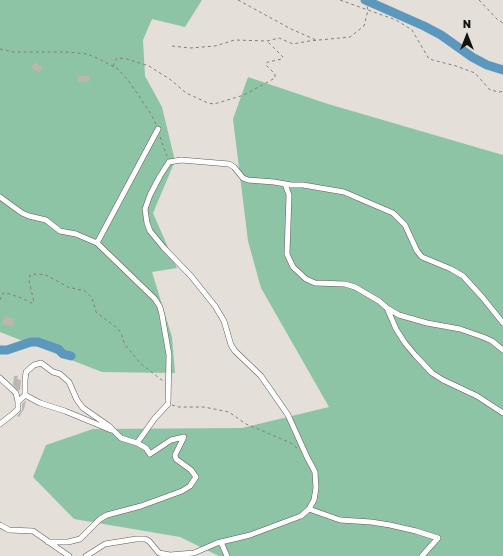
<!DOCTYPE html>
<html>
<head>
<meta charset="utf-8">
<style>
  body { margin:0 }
  #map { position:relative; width:503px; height:556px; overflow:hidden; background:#e4dfd9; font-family:"Golos Text",sans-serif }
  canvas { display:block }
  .north { position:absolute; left:447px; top:16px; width:40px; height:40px; -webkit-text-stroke:3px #e4dfd9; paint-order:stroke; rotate:0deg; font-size:11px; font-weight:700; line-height:16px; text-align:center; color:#13110f }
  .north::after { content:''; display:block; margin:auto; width:14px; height:18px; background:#13110f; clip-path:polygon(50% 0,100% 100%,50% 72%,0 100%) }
</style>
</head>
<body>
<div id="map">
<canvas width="503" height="556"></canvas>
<div class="north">N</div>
</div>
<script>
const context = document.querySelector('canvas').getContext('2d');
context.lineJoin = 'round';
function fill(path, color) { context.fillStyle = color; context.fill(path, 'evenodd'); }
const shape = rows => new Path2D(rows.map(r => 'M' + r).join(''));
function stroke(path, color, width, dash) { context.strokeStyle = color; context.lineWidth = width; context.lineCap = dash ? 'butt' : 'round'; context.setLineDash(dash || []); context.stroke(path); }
fill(shape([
  [0,0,202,0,185,27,152,19,143,40,145,76,162,107,175,161,153,213,177,268,152,272,172,337,175,373,102,372,0,332],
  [248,77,328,104,503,155,503,556,219,556,180,537,74,519,33,477,46,445,93,429,242,428,329,407,261,288,248,241,233,119]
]), '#8dc4a5');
stroke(shape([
  [365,0,424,26,441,35,472,57,487,65,503,70],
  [0,350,7,350,31,342,38,342,58,349,63,354,71,356]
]), '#5c98bd', 9);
fill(shape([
  [35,62,43,68,39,73,31,68],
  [78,76,89,76,89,82,78,82],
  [5,316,15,319,13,327,2,324],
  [14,376,18,376,17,379,21,380,20,390,18,390,13,385],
  [26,400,24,409,19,417,17,416,22,410,22,404]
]), '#bbb6b0');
const minor = shape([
  [285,184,289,195,287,254,293,267,306,279,315,283,345,284,355,287,379,301,387,308,399,315,427,323,460,329,483,337,492,341,503,350],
  [0,197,22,213,29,216,46,220,60,231,76,234,97,243,155,299,160,307,162,315,169,355,168,404,155,418,137,443,146,448,150,454,171,440,184,437,175,455,176,459,191,470,196,477,190,486,182,491,141,506,107,515,100,519,80,539,68,542,48,542],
  [97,243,158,129],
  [387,308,396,329,405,343,415,355,432,373,443,380,477,396,503,413],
  [0,378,16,393,18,402],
  [25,395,25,380,26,372,34,365,41,363,53,372,60,374,69,382,77,400,83,408,109,426,121,438,137,443],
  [0,424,14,413,18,409,18,402,25,395,40,403,65,411,111,430],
  [309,509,340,520,371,522,390,525,416,531,438,538,422,556],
  [0,525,9,530,33,531,69,556],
  [221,542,227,556],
  [86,556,105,544,136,539,145,539,149,541,159,553,170,555,194,553,217,543,250,535,301,516,309,509,314,500,316,488,315,472,307,457,288,415,261,376,235,351,231,345,224,321,215,306,191,276,164,248,150,231,147,223,145,209,150,195,160,176,169,162,181,160,229,164,234,167,243,178,248,180,274,182,291,185,303,185,344,192,393,213,405,225,417,251,422,257,451,269,463,276,483,298,503,323]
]);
stroke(minor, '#605b56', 6);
stroke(shape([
  [238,0,291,29,316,40],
  [340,0,396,20,412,30,429,59,456,66,475,73,490,90,500,92,503,91],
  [479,0,498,20,503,23],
  [172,46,190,48,215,46,235,40,267,41,279,38,293,44,309,41,350,37,364,26,368,10,366,2,366,0],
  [0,49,13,52,67,52,87,54,97,58,118,69,128,80,149,111,156,124],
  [113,66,117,58,127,59,149,66,171,80,186,93,208,103,214,104,244,95,275,78,275,74,266,65,266,63,268,62,282,59,283,57,267,41],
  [160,137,167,156],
  [0,300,3,293,6,293,22,298,31,303,34,302,29,281,30,275,36,274,46,275,68,287,85,291,92,298,96,312,117,328,121,333,125,345,132,353,140,363,163,381],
  [172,405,179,407,204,407,229,412,246,424,291,443,297,448]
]), '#837f7b', 1, [3, 3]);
stroke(minor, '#fff', 5);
</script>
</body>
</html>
